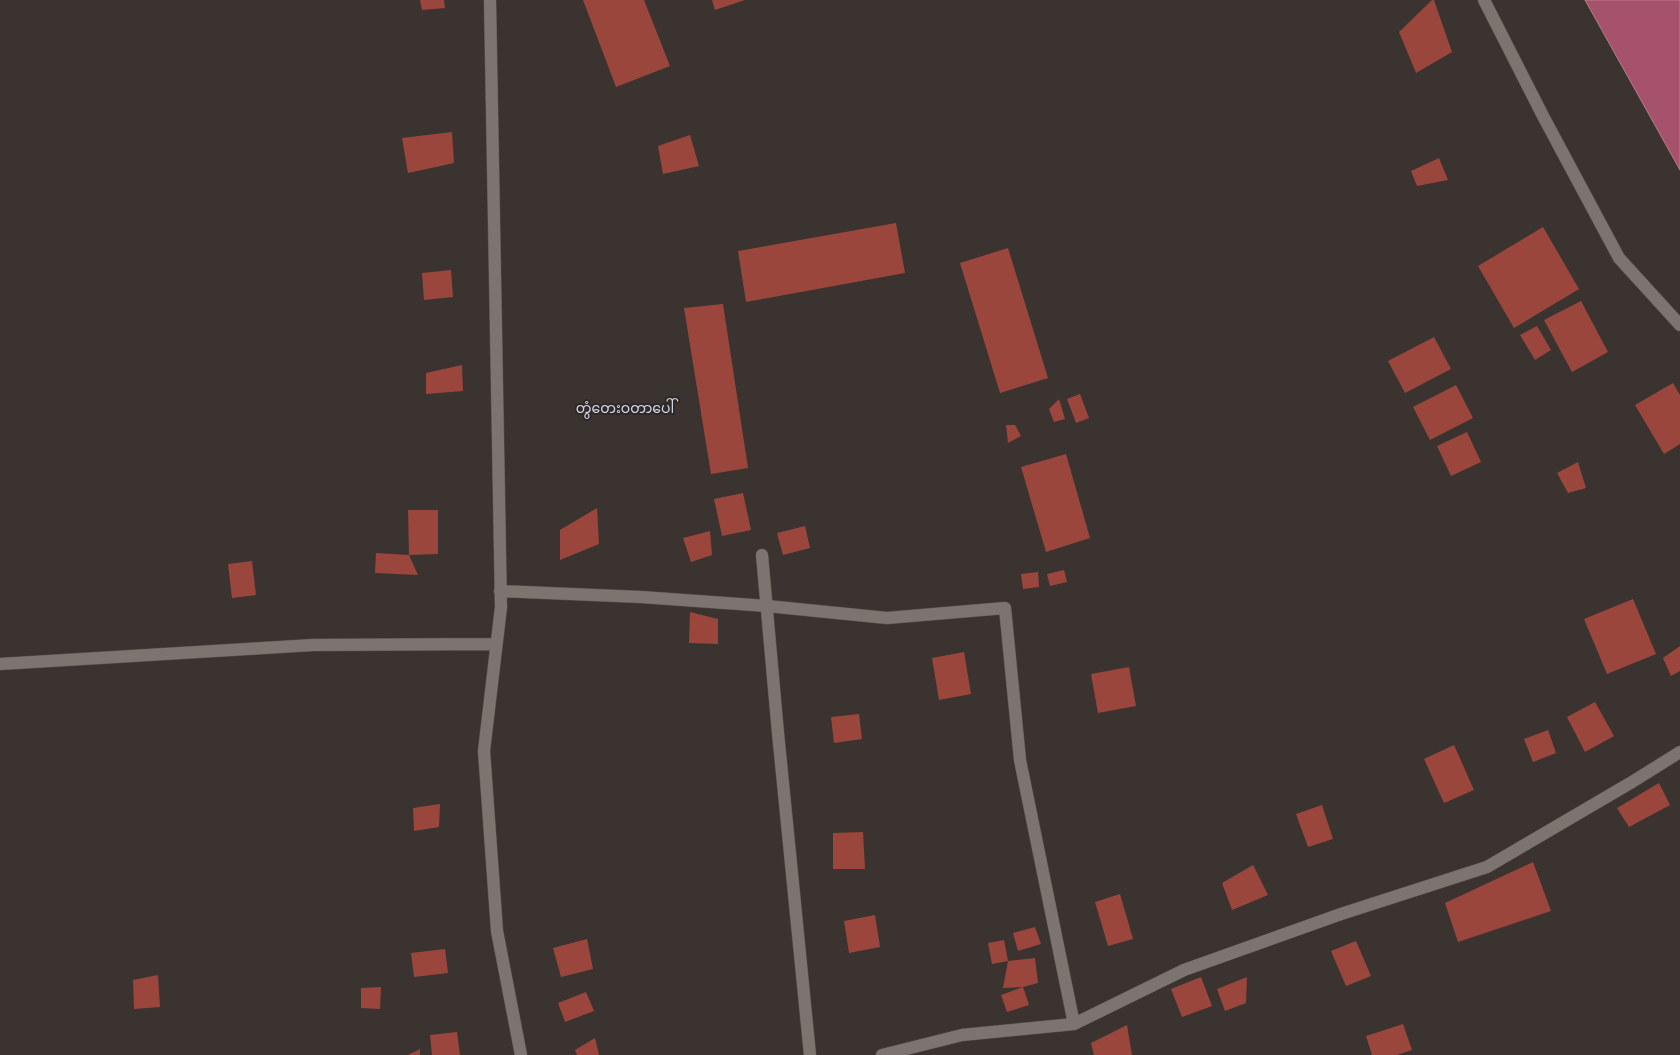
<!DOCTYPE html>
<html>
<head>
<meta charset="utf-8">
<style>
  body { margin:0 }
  canvas { display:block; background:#3a332f }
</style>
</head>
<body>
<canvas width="1680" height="1055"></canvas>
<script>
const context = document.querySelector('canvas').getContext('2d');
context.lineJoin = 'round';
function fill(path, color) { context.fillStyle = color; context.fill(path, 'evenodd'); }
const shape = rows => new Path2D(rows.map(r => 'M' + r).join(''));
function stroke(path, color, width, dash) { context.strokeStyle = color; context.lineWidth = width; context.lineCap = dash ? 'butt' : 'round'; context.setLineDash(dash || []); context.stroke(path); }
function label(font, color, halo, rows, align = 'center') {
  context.font = font + ' "Roboto Condensed","Noto Sans Myanmar",sans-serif'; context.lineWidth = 4; context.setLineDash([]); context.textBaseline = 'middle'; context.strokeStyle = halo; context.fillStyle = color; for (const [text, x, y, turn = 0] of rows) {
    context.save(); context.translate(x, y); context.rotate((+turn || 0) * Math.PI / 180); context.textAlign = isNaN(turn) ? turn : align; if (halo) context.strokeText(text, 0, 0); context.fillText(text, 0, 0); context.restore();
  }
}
const water = shape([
  [1585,0,1680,0,1680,170,1585,0]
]);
fill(water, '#a6526c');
stroke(water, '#b87c8e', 1);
fill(shape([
  [420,0,444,0,445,8,422,10],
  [583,0,644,0,670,66,616,87],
  [712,0,745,0,715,10],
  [1432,0,1434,0,1452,52,1416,73,1399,32],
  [452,132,454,163,408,173,402,138],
  [690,135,699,166,663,174,658,146],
  [1439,158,1448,180,1417,186,1411,171],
  [896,223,905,273,746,302,738,251],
  [1543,227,1579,289,1514,328,1478,266],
  [1008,248,1048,378,1000,393,960,263],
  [451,270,453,297,424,300,422,273],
  [1581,301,1608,352,1572,372,1544,320],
  [723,304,748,468,711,474,684,308],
  [1537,326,1551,350,1535,360,1520,335],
  [1434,337,1451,369,1405,393,1388,361],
  [462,365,463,391,426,394,426,373],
  [1673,383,1680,395,1680,444,1664,454,1635,405],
  [1456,385,1473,418,1430,440,1413,407],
  [1080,394,1089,418,1076,423,1067,399],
  [1059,399,1065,419,1054,422,1049,409],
  [1006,425,1015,425,1021,436,1008,443],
  [1467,432,1481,462,1451,476,1437,446],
  [1066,454,1090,538,1046,552,1021,467],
  [1578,462,1586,488,1568,493,1557,473],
  [743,493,751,530,722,536,714,499],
  [597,508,599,544,560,560,560,530],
  [408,510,438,510,438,554,409,555],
  [805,526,810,548,783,555,777,533],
  [710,531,712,555,691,562,683,538],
  [376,553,409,555,418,575,375,573],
  [252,561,256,595,232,598,228,564],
  [1064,570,1067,582,1050,586,1047,574],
  [1038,572,1039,587,1023,589,1021,574],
  [1633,599,1656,654,1607,674,1584,619],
  [690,612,718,619,718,644,689,643],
  [1680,646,1680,671,1671,676,1663,658],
  [964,652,971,694,939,700,932,658],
  [1129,667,1136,706,1098,713,1091,674],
  [1595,702,1614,736,1585,752,1567,717],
  [859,714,862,739,834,743,831,717],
  [1548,730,1556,753,1533,762,1524,739],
  [1454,745,1474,790,1444,803,1424,759],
  [1659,783,1670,805,1629,827,1617,808],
  [440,804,439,827,414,831,413,808],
  [1322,805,1333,839,1308,847,1296,814],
  [863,832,865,869,833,869,833,833],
  [1533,862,1551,911,1458,942,1445,903],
  [1253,865,1268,895,1232,910,1222,883],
  [1120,894,1133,939,1108,946,1095,902],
  [875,915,880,947,849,953,844,921],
  [1035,927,1041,944,1018,951,1013,933],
  [587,939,593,969,561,977,553,948],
  [1004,940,1008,961,992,964,988,943],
  [1356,941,1371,976,1346,986,1331,951],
  [445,949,448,973,414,977,411,953],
  [1035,958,1038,983,1023,987,1003,988,1008,961],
  [158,975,160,1007,134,1009,133,980],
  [1201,977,1212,1006,1182,1017,1171,989],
  [1247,977,1246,1003,1225,1011,1217,989],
  [381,987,380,1009,361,1008,361,988],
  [1023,987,1029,1005,1007,1012,1001,995],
  [586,992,594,1011,565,1022,558,1003],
  [1403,1024,1412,1050,1397,1055,1372,1055,1366,1036],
  [1127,1025,1132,1055,1094,1055,1091,1043],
  [457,1032,460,1055,432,1055,430,1035],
  [595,1038,599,1055,577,1055,575,1050],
  [420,1049,420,1055,408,1055]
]), '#9a463d');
const street = shape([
  [490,0,501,607,484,751,497,931,521,1055],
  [1484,0,1543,116,1619,258,1680,325],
  [762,555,778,733,810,1055],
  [500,591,641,597,767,606,887,618,1005,608,1020,760,1074,1024],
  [0,664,313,645,496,644],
  [882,1055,962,1035,1074,1024,1184,970,1341,914,1487,867,1632,782,1680,752]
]);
stroke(street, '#57524e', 13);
stroke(street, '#7b746f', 12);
label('14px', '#d6d7f4', '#2f2925', [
  ["တွံတေးဝတာပေါ်",625,409]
]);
</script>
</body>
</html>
